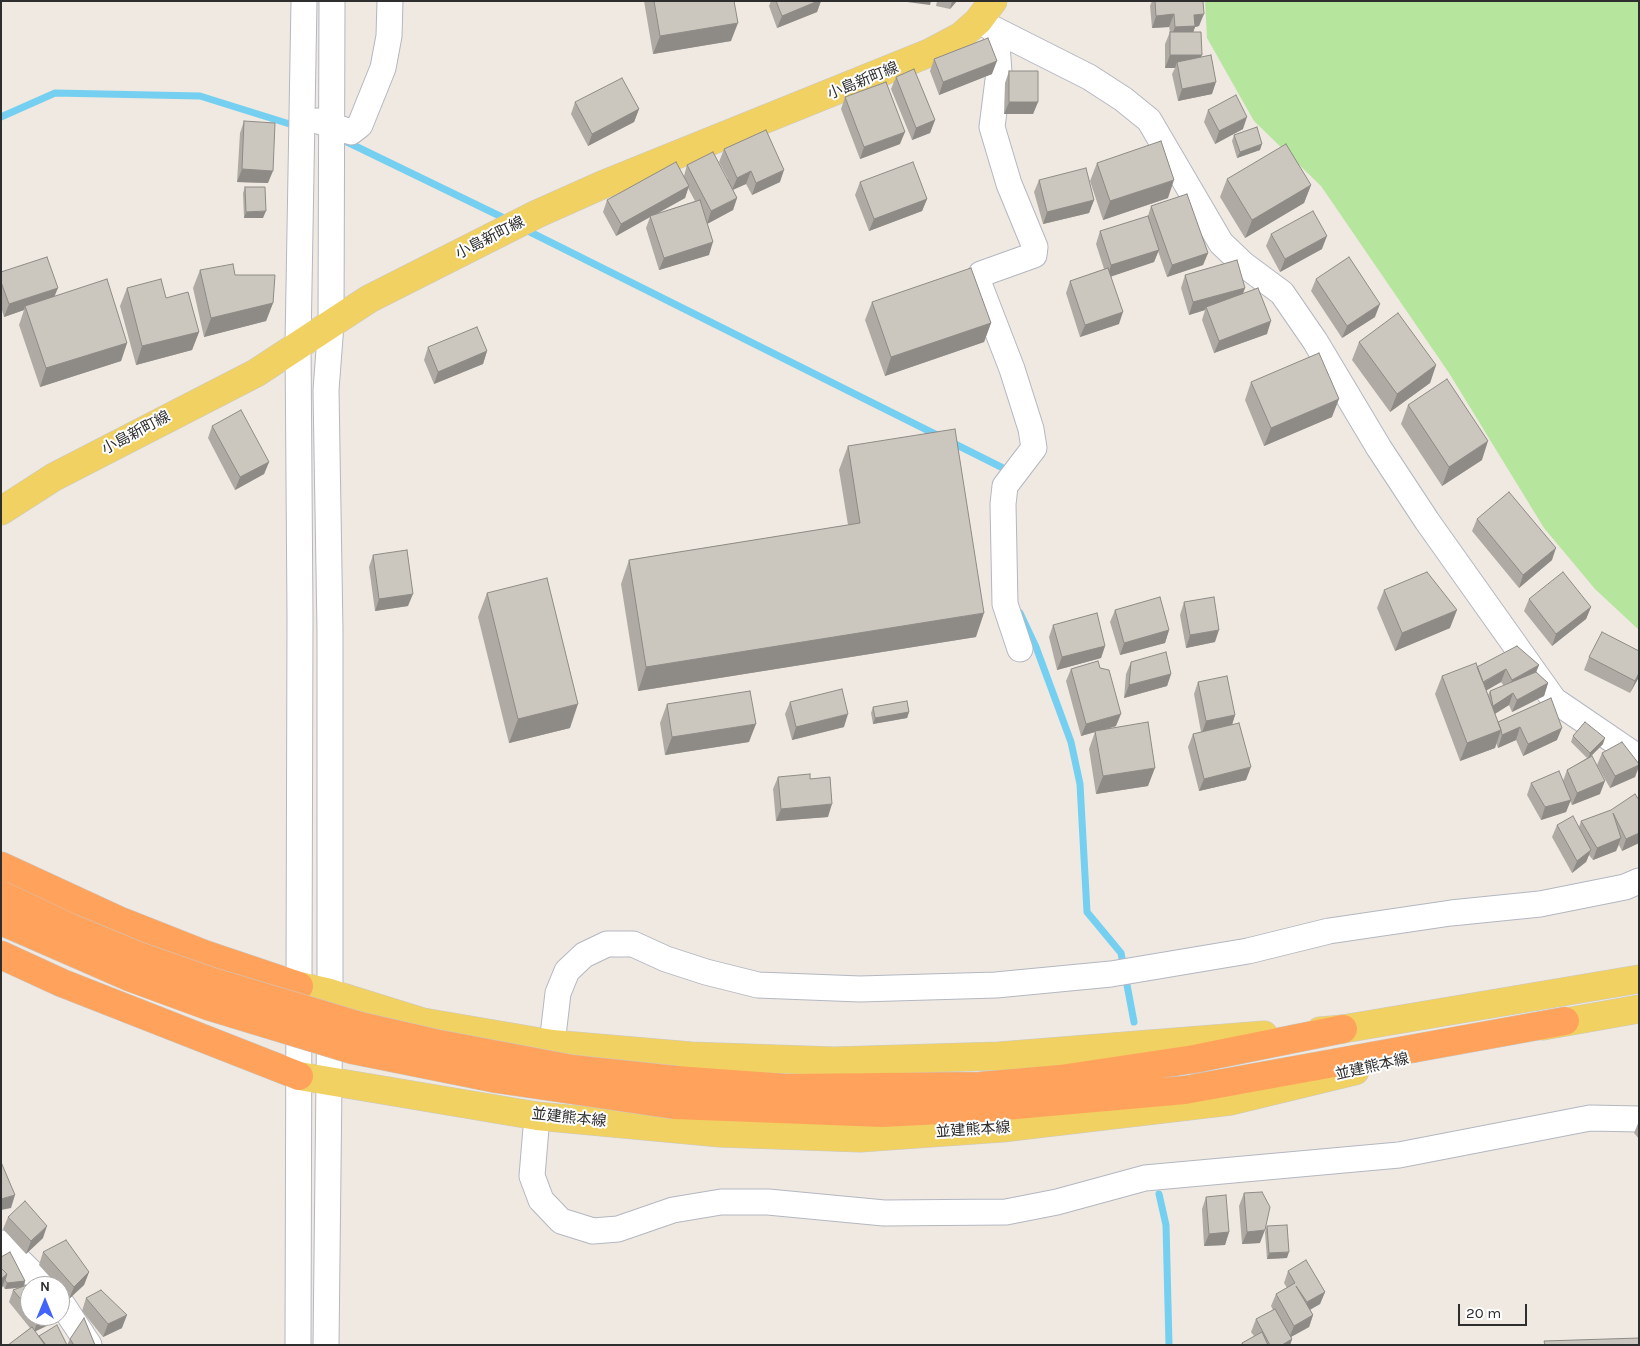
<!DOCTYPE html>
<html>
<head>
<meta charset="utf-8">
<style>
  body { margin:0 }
  #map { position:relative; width:1640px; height:1346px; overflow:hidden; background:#efe9e1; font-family:Karla,sans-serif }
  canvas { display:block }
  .frame { position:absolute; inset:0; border:2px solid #2e2e2e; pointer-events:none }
  .north { position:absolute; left:20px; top:1276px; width:50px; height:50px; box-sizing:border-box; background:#fff; border:1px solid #ababab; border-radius:50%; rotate:0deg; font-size:14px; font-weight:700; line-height:20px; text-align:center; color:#2e2e2e }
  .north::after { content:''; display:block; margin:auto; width:18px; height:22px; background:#4264fb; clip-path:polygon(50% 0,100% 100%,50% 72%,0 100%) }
  .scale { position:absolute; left:1458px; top:1304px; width:69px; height:22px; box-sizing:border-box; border:2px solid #2e2e2e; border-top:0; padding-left:6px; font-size:15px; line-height:18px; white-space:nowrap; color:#2e2e2e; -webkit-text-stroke:4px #fff; paint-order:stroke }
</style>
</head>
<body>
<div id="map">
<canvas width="1640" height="1346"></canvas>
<div class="frame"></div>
<div class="north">N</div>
<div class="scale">20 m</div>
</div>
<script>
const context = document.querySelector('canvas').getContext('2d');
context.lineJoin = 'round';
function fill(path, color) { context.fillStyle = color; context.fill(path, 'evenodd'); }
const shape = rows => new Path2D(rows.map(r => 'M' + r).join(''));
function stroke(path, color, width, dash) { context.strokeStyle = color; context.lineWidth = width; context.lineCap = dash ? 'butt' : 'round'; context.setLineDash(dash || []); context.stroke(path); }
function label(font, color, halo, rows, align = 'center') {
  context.font = font + ' Karla,"Noto Sans JP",sans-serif'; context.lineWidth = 4; context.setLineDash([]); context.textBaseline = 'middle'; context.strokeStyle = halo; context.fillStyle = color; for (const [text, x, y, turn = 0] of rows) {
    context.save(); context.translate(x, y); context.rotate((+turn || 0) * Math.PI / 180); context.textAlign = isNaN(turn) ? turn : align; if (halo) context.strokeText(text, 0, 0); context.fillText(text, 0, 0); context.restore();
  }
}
fill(shape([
  [1205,1,1639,1,1639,630,1595,589,1544,528,1449,373,1321,186,1254,121,1207,38]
]), '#b6e59e');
stroke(shape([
  [1,117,55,93,200,96,296,126],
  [347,142,508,220],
  [524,229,939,436],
  [949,441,1011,472],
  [1020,613,1036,647,1071,742,1080,784,1087,912,1121,953,1134,1022],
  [1159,1194,1166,1225,1169,1345]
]), '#75cff0', 7);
const minor = shape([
  [978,21,1089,77,1123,99,1149,120,1221,243,1243,264,1282,293,1315,341,1379,448,1427,521,1554,700,1639,758],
  [996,31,999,72,992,127,1009,184,1035,247,1034,255,981,274,978,281,1012,369,1031,429,1034,448,1005,486,1003,504,1005,604,1020,649],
  [318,121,351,132,360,125,383,68,389,36,390,1],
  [552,1044,558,993,567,971,584,955,607,944,633,944,666,959,706,972,758,985,860,989,996,985,1111,974,1248,951,1329,931,1451,913,1540,904,1625,887,1639,881],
  [537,1116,532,1176,541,1200,561,1221,593,1231,618,1229,673,1210,721,1202,768,1202,884,1213,1006,1212,1057,1202,1145,1178,1399,1155,1590,1118,1639,1119],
  [1,1243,45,1286],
  [60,1301,89,1345],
  [298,1345,300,617,298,344,304,1],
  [326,1345,330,993,330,631,326,390,331,324,332,1]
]);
const major = shape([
  [1,511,54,477,256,373,369,299,537,214,602,185,929,53,961,36,978,21,993,1],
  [299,986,330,993,423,1022,552,1044,691,1056,834,1061,999,1056,1264,1035],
  [1543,1026,1639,1009],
  [1320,1031,1343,1029,1639,979],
  [299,1076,537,1116,720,1133,860,1138,1002,1128,1231,1101,1355,1071]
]);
const highway = shape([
  [1,866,118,920,204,954,299,986],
  [1,955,62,983,299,1076],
  [676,1080,787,1088,980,1086,1060,1079,1194,1059,1343,1029],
  [674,1105,882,1113,982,1108,1185,1090,1565,1021]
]);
stroke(minor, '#b4b7c1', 27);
stroke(major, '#c9c9c9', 29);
stroke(highway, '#c9c9c9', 29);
stroke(minor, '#fff', 25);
stroke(major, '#f2d163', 28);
stroke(highway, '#ffa35c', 28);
const highwayBridge = shape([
  [1,895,71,928,136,955,213,982,360,1026,434,1043,572,1069,676,1080],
  [1,921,129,977,208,1006,353,1050,497,1079,674,1105]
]);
stroke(highwayBridge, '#c9c9c9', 29, []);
stroke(highwayBridge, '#ffa35c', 28);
fill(shape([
  [644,1,734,1,731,41,653,54],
  [771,1,821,1,817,12,777,28,769,6],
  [937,1,957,1,950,9,936,6],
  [1152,1,1203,1,1199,26,1195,27,1193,32,1212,94,1178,101,1172,74,1175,68,1165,68,1165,44,1170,32,1169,27,1152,28,1150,6],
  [934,59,992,74,939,95,930,71],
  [1009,71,1038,102,1033,114,1004,114,1005,83],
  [896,77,935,120,930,133,912,140,891,89],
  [845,97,900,144,860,159,841,109],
  [575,102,639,109,634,122,588,146,571,114],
  [1208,110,1243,129,1215,144,1204,122],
  [244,121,268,183,237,182,240,133],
  [1234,135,1260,150,1237,158,1232,141],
  [724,149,780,182,752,195,746,184,733,190,737,198,733,210,707,224,709,255,659,270,646,228,650,217,616,236,603,212,607,200,684,176,687,165,728,179,719,162],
  [688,188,695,201,656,214,685,198],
  [1097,163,1168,198,1103,220,1090,181],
  [1227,179,1311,185,1304,203,1245,238,1220,197],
  [1039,180,1094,200,1089,213,1043,224,1034,192],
  [860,182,927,199,922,211,869,231,855,195],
  [245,187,263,218,244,218,243,193],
  [1151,206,1208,253,1203,265,1167,277,1158,251,1154,262,1111,276,1119,324,1080,337,1066,293,1070,281,1104,269,1096,244,1100,231,1148,216],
  [1271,234,1322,249,1280,272,1266,246],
  [200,270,235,275,273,303,266,321,204,337,193,288],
  [1,272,54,297,127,343,121,361,40,387,19,325,24,310,4,317,1,307],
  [1185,275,1245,288,1243,294,1267,334,1214,353,1202,320,1205,310,1189,315,1181,288],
  [1316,279,1375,317,1342,338,1311,291],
  [127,288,199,332,192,350,136,365,120,306],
  [872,302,991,323,984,342,885,376,865,320],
  [1359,342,1436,365,1430,383,1390,412,1352,360],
  [428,347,487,351,483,364,434,384,424,360],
  [1251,382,1332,417,1264,446,1245,400],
  [1408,405,1482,460,1442,486,1401,424],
  [212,426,269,462,264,474,235,490,208,438],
  [848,446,976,637,638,691,621,584,629,560,848,525,839,470],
  [1477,519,1552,560,1519,588,1472,531],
  [373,555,408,606,375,611,369,567],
  [1384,590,1450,628,1395,651,1377,608],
  [487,593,570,728,509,743,478,617],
  [1529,599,1591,607,1586,619,1552,646,1524,611],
  [1184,602,1215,642,1186,648,1180,615],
  [1115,610,1169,630,1165,643,1120,655,1110,622],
  [1053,625,1105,646,1101,658,1057,670,1049,637],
  [1639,651,1639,677,1630,693,1584,670,1589,657],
  [1131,662,1171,674,1167,686,1124,698,1126,674],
  [1539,665,1536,672,1548,683,1544,696,1512,712,1509,705,1495,714,1498,722,1551,698,1557,740,1523,756,1516,740,1498,748,1496,743,1495,748,1460,761,1435,694,1442,676,1477,667],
  [1501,682,1504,686,1490,691,1488,695,1486,690],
  [1071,669,1116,726,1108,729,1148,786,1096,794,1089,749,1095,732,1081,736,1066,681],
  [1198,682,1235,715,1232,725,1246,780,1199,791,1188,747,1193,734,1201,732,1194,694],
  [790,702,844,727,792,740,785,714],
  [667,704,749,742,665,755,660,723],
  [873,707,909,712,907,718,873,724,871,713],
  [1573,736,1603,744,1590,757,1600,794,1572,805,1570,801,1566,812,1541,820,1527,795,1531,783,1563,781,1567,770,1587,758,1571,742],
  [1602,753,1639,764,1639,767,1635,777,1610,788,1597,765],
  [778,777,810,779,828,817,776,821,773,789],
  [1611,810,1639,843,1622,851,1619,845,1616,851,1593,860,1589,855,1586,862,1572,873,1552,837,1557,825,1579,827,1581,821],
  [1639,1121,1639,1139,1634,1133],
  [1244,1193,1260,1243,1242,1244,1239,1206],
  [1206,1197,1229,1232,1225,1245,1204,1246,1202,1209],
  [8,1217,43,1238,26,1254,3,1229],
  [1267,1226,1287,1258,1267,1259,1265,1232],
  [43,1252,89,1272,84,1285,69,1299,60,1289,60,1286,58,1286,39,1265],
  [1,1257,25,1281,24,1286,30,1286,30,1316,59,1316,57,1321,35,1331,39,1336,67,1345,8,1345,30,1328,9,1302,13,1290,19,1288,5,1289,3,1286,1,1290],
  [1288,1271,1325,1292,1320,1304,1310,1310,1313,1315,1309,1327,1291,1337,1292,1339,1290,1345,1241,1345,1242,1343,1254,1336,1251,1332,1256,1319,1273,1310,1271,1306,1276,1294,1287,1288,1284,1283],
  [86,1298,122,1328,103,1337,82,1311],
  [70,1339,95,1345,67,1345]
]), '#afaba4');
fill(shape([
  [818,1,821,1,817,12,777,28,782,16],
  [907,1,931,1,930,5,907,2],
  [952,1,957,1,950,9],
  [1174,14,1169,27,1152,28,1156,16],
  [1204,14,1199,26,1195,27,1191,39,1170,40,1175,27,1194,15],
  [738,23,731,41,653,54,660,36],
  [1170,55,1202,55,1197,67,1177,62,1175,68,1165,68],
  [997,61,992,74,939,95,943,82],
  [1216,82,1212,94,1178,101,1182,89],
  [1009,102,1038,102,1033,114,1004,114],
  [639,109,634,122,588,146,592,134],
  [1247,117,1243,129,1215,144,1219,131],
  [935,120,930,133,912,140,916,128],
  [905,132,900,144,860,159,864,147],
  [1262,144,1260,150,1237,158,1240,152],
  [242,169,273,171,268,183,237,182],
  [784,170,780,182,752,195,756,183],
  [751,171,746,184,732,190,737,178],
  [1174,180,1168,198,1103,220,1110,201],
  [1311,185,1304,203,1245,238,1252,220],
  [689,186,685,198,651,217,650,216,650,217,616,236,621,224],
  [737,198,733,210,707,224,711,211],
  [927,199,922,211,869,231,874,219],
  [1094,200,1089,213,1043,224,1047,212],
  [266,211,263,218,244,218,246,212],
  [1327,236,1322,249,1280,272,1285,259],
  [713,242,709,255,659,270,664,258],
  [1159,250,1154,262,1107,278,1111,265],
  [1208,253,1203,265,1167,277,1172,265],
  [58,288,53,300,25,306,24,310,4,317,9,304],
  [1245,288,1240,300,1206,307,1205,310,1189,315,1193,302],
  [273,303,266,321,204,337,211,318],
  [1380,304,1375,317,1342,338,1347,326],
  [1123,312,1119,324,1080,337,1085,325],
  [1271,321,1267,334,1214,353,1219,341],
  [991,323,984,342,885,376,891,357],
  [199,332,192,350,136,365,142,346],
  [127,343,121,361,40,387,46,368],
  [487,351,483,364,434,384,438,372],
  [1436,365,1430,383,1390,412,1397,394],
  [1339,399,1332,417,1264,446,1271,428],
  [1488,441,1482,460,1442,486,1449,467],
  [269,462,264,474,235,490,240,477],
  [1556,548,1552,560,1519,588,1523,575],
  [413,594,408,606,375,611,379,599],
  [1591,607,1586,619,1552,646,1556,634],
  [1457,610,1450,628,1395,651,1402,633],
  [984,613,976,637,638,691,646,667],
  [1169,630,1165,643,1120,655,1124,643],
  [1219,630,1215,642,1186,648,1190,635],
  [1105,646,1101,658,1057,670,1062,657],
  [1539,665,1534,677,1507,692,1512,680],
  [1506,669,1501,682,1477,696,1481,684],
  [1639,673,1639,677,1630,693,1635,681],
  [1171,674,1167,686,1124,698,1129,685],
  [1548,683,1544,696,1512,712,1517,700],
  [1513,693,1509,705,1488,718,1493,706],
  [578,704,570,728,509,743,518,719],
  [909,712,907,718,873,724,875,718],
  [848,714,844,727,792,740,796,727],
  [1121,714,1116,726,1096,732,1095,731,1095,732,1081,736,1086,724],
  [1235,715,1231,728,1202,733,1206,721],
  [756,724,749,742,665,755,672,737],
  [1520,727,1516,740,1498,748,1502,735],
  [1562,728,1557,740,1523,756,1528,744],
  [1501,730,1495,748,1460,761,1467,743],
  [1605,738,1603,744,1588,759,1590,753],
  [1639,765,1635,777,1610,788,1615,776],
  [1251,767,1246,780,1199,791,1204,779],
  [1155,768,1148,786,1096,794,1103,776],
  [1605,781,1600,794,1572,805,1577,793],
  [1571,800,1566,812,1541,820,1545,807],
  [832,804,828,817,776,821,781,809],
  [1639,833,1639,843,1622,851,1626,839],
  [1621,838,1616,851,1593,860,1597,848],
  [1591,850,1586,862,1572,873,1577,861],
  [15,1195,11,1208,1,1210,1,1199],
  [47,1226,43,1238,26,1254,31,1241],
  [1265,1230,1260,1243,1242,1244,1247,1232],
  [1229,1232,1225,1245,1204,1246,1209,1234],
  [1289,1252,1287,1258,1267,1259,1269,1253],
  [89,1272,84,1285,69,1299,74,1287],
  [7,1274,1,1290,1,1279],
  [25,1281,23,1287,5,1289,7,1283],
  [1325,1292,1320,1304,1302,1314,1307,1302],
  [127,1315,122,1328,103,1337,108,1324],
  [1313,1315,1309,1327,1289,1338,1294,1326],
  [45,1316,59,1316,57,1321,34,1332,38,1319],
  [1292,1339,1290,1345,1282,1345]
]), '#8e8b86');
const building = shape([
  [654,1,734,1,738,23,660,36,654,1],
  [776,1,818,1,782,16,776,1],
  [1155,1,1203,1,1204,14,1194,15,1195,26,1175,27,1174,14,1156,16,1155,1],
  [1170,32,1201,32,1202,55,1170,55,1170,32],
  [988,38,997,61,943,82,934,59,988,38],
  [1211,55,1216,82,1182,89,1177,62,1211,55],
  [914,69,935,120,916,128,896,77,914,69],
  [1009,71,1038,71,1038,102,1009,102,1009,71],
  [622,78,639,109,592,134,575,102,622,78],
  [886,82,905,132,864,147,845,97,886,82],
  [1236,95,1247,117,1219,131,1208,110,1236,95],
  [244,121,275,123,273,171,242,169,244,121],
  [1257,127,1262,144,1240,152,1234,135,1257,127],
  [766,130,784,170,756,183,751,171,737,178,724,149,766,130],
  [1161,141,1174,180,1110,201,1097,163,1161,141],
  [1286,144,1311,185,1252,220,1227,179,1286,144],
  [713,152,737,198,711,211,687,165,713,152],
  [676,162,689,186,621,224,607,200,676,162],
  [913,162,927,199,874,219,860,182,913,162],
  [1086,168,1094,200,1047,212,1039,180,1086,168],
  [245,187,265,187,266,211,246,212,245,187],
  [1187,194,1208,253,1172,265,1151,206,1187,194],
  [700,200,713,242,664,258,650,216,700,200],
  [1313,211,1327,236,1285,259,1271,234,1313,211],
  [1148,216,1159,250,1111,265,1100,231,1148,216],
  [47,257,58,288,9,304,1,282,1,272,47,257],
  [1349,257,1380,304,1347,326,1316,279,1349,257],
  [1237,260,1245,288,1193,302,1185,275,1237,260],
  [233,264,235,275,275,275,273,303,211,318,200,270,233,264],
  [971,268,991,323,891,357,872,302,971,268],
  [1108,268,1123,312,1085,325,1070,281,1108,268],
  [107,279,127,343,46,368,25,306,107,279],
  [161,279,166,298,188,292,199,332,142,346,127,288,161,279],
  [1258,288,1271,321,1219,341,1206,307,1258,288],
  [1398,313,1436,365,1397,394,1359,342,1398,313],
  [477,327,487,351,438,372,428,347,477,327],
  [1319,353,1339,399,1271,428,1251,382,1319,353],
  [1447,379,1488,441,1449,467,1408,405,1447,379],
  [241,410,269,462,240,477,212,426,241,410],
  [955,429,984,613,646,667,629,560,860,523,848,446,955,429],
  [1509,492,1556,548,1523,575,1477,519,1509,492],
  [407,550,413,594,379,599,373,555,407,550],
  [1427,572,1457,610,1402,633,1384,590,1427,572],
  [1563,572,1591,607,1556,634,1529,599,1563,572],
  [547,578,578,704,518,719,487,593,547,578],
  [1160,597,1169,630,1124,643,1115,610,1160,597],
  [1214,597,1219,630,1190,635,1184,602,1214,597],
  [1097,613,1105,646,1062,657,1053,625,1097,613],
  [1602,632,1639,651,1639,673,1635,681,1589,657,1602,632],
  [1517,646,1539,665,1512,680,1506,669,1483,682,1477,667,1517,646],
  [1166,652,1171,674,1129,685,1131,662,1166,652],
  [1098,661,1100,668,1109,670,1121,714,1086,724,1071,669,1098,661],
  [1476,663,1501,730,1467,743,1442,676,1476,663],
  [1536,672,1548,683,1517,700,1513,693,1493,706,1490,691,1536,672],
  [1227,676,1235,715,1206,721,1198,682,1227,676],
  [842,689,848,714,796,727,790,702,842,689],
  [750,691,756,724,672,737,667,704,750,691],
  [1551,698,1562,728,1528,744,1520,727,1502,735,1501,730,1498,722,1551,698],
  [907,701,909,712,875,718,873,707,907,701],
  [1148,722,1155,768,1103,776,1095,731,1148,722],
  [1585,722,1605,738,1590,753,1573,736,1585,722],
  [1239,723,1251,767,1204,779,1193,734,1239,723],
  [1622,742,1639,764,1639,765,1615,776,1602,753,1622,742],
  [1592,756,1605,781,1577,793,1567,770,1592,756],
  [1559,771,1571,800,1545,807,1531,783,1559,771],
  [810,774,810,779,830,777,832,804,781,809,778,777,810,774],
  [1635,794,1639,800,1639,833,1626,839,1613,813,1621,838,1597,848,1581,821,1611,810,1635,794],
  [1573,816,1591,850,1577,861,1557,825,1573,816],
  [1,1162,15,1195,1,1199,1,1162],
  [1262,1192,1270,1207,1265,1230,1247,1232,1244,1193,1262,1192],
  [1226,1195,1229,1232,1209,1234,1206,1197,1226,1195],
  [25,1201,47,1226,31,1241,8,1217,25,1201],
  [1287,1225,1289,1252,1269,1253,1267,1226,1287,1225],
  [66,1240,89,1272,74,1287,43,1252,66,1240],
  [10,1252,25,1281,7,1283,5,1280,7,1274,1,1268,1,1257,10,1252],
  [1306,1260,1325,1292,1307,1302,1296,1286,1313,1315,1294,1326,1276,1294,1295,1283,1288,1271,1306,1260],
  [1,1268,7,1274,1,1279,1,1268],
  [38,1281,42,1286,30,1286,30,1310,13,1290,38,1281],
  [101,1290,127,1315,108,1324,86,1298,101,1290],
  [1275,1309,1292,1339,1282,1345,1270,1345,1256,1319,1275,1309],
  [35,1316,45,1316,38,1319,35,1316],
  [84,1318,95,1345,74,1345,70,1339,84,1318],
  [57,1325,67,1345,46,1345,39,1336,57,1325],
  [32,1327,45,1345,8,1345,32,1327],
  [1262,1332,1268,1345,1243,1345,1242,1343,1262,1332],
  [1639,1338,1639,1345,1545,1345,1544,1341,1639,1338]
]);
fill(building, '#cbc7bf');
stroke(building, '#8e8b86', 1);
label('15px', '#2e2e2e', '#fff', [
  ["小島新町線",863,81,-22],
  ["小島新町線",490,238,-27],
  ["小島新町線",136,433,-28],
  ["並建熊本線",1372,1067,-13],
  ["並建熊本線",569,1118,6],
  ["並建熊本線",973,1130,-4]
]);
</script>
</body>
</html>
